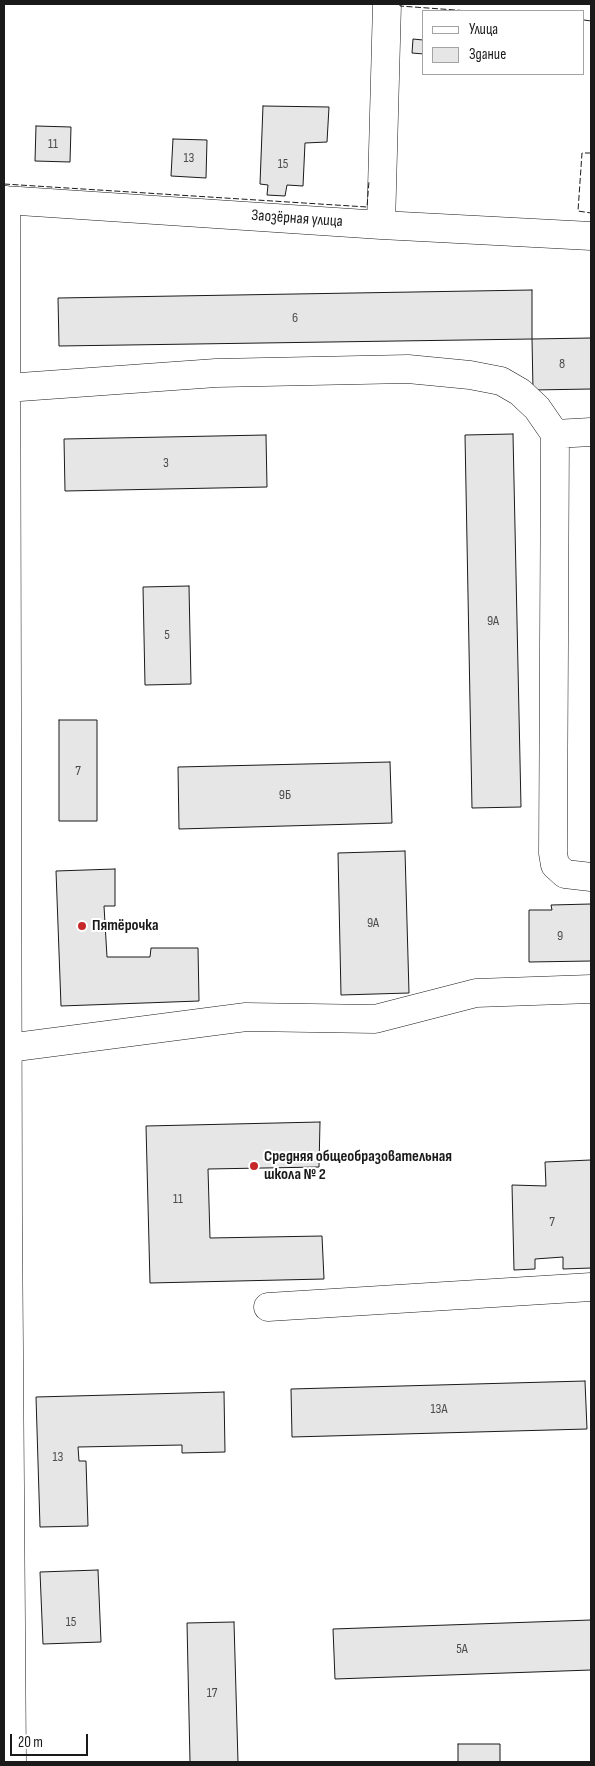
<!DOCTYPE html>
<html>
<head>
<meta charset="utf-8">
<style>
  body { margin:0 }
  #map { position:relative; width:595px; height:1766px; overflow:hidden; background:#fff; font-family:"Sofia Sans Condensed",sans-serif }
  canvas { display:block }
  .frame { position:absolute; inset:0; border:5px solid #1a1a1a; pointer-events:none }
  .legend { position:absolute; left:422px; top:10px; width:162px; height:65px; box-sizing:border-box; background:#fff; border:1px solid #a3a3a3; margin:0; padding:6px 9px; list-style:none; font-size:15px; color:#1a1a1a }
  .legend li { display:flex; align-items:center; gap:10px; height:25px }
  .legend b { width:25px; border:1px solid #a3a3a3 }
  .scale { position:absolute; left:10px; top:1734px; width:78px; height:22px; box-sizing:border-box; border:2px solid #1a1a1a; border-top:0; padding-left:6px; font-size:15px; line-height:18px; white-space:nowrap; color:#1a1a1a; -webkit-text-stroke:4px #fff; paint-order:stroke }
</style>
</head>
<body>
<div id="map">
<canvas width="595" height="1766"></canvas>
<div class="frame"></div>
<ul class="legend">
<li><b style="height:6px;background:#fff"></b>Улица</li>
<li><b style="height:14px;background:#e6e6e6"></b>Здание</li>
</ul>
<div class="scale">20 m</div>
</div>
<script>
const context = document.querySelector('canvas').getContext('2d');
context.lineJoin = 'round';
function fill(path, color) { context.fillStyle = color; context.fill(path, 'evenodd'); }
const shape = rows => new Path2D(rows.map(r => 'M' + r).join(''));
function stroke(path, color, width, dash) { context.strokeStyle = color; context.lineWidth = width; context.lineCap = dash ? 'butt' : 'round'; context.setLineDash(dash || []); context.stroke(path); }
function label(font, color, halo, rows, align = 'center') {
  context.font = font + ' "Sofia Sans Condensed",sans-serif'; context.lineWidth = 4; context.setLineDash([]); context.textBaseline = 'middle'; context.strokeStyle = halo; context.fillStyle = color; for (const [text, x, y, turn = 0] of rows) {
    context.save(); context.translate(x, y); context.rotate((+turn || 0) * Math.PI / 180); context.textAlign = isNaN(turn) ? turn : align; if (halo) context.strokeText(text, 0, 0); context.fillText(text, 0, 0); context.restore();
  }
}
const building = shape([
  [424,34,424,54,412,53,413,39,423,40,424,34],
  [263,106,329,107,327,142,305,143,303,186,287,185,285,196,267,195,268,185,260,184,263,106],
  [36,126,71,127,70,162,35,161,36,126],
  [173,139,207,140,206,178,171,176,173,139],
  [532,290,532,339,59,346,58,298,532,290],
  [591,338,591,389,533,390,532,339,591,338],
  [513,434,521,807,472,808,465,435,513,434],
  [266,435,267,487,65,491,64,439,266,435],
  [189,586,191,684,145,685,143,587,189,586],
  [59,720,97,720,97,821,59,821,59,720],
  [390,762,392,823,179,829,178,767,390,762],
  [405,851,409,993,341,995,338,853,405,851],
  [115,869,115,906,104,906,107,957,150,957,151,948,198,948,199,1001,61,1006,56,871,115,869],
  [591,904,591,961,529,962,529,910,552,910,551,905,591,904],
  [320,1122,319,1167,208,1169,210,1238,322,1236,324,1279,150,1283,146,1126,320,1122],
  [591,1160,591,1268,563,1269,563,1257,535,1259,535,1269,514,1270,512,1185,546,1186,545,1162,591,1160],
  [585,1381,587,1429,292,1437,291,1389,585,1381],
  [224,1392,225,1452,182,1453,182,1445,78,1447,79,1461,86,1461,88,1526,40,1527,36,1397,224,1392],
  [98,1570,101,1642,43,1644,40,1572,98,1570],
  [591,1620,591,1670,335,1679,333,1629,591,1620],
  [234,1622,238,1762,190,1762,187,1623,234,1622],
  [458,1744,500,1744,500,1762,458,1762,458,1744]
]);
fill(building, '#e6e6e6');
stroke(building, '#1a1a1a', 1);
const minor = shape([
  [4,200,381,225,591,236],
  [6,200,8,1213,12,1762],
  [381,225,387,4],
  [6,388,216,373,408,369,470,375,501,381,520,392,537,408,555,434,553,853,555,865,565,874,591,877],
  [555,434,591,432],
  [8,1048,246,1017,375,1019,476,993,591,989],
  [268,1307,591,1287]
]);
stroke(minor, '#1a1a1a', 29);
stroke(minor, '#fff', 28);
stroke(shape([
  [400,4,400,6,469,11],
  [584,20,591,21],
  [591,153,582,153,578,211,591,213],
  [4,184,367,207,369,181]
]), '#1a1a1a', 1, [6, 2.5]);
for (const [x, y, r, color] of [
  [82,926,5,"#c62828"],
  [254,1166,5,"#c62828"]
]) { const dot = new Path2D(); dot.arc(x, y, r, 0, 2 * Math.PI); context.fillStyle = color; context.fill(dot); stroke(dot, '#fff', 2); }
label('14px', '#4d4d4d', null, [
  ["11",53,144],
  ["13",189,158],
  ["15",283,164],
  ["6",295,318],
  ["8",562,364],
  ["3",166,463],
  ["9А",493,621],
  ["5",167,635],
  ["7",78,771],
  ["9Б",285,795],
  ["9А",373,923],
  ["9",560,936],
  ["11",178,1199],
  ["7",552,1222],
  ["13А",439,1409],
  ["13",58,1457],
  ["15",71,1622],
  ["5А",462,1649],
  ["17",212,1693]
]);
label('16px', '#1a1a1a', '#fff', [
  ["Заозёрная улица",297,219,4]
]);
label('bold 16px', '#1a1a1a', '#fff', [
  ["Пятёрочка",92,926],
  ["Средняя общеобразовательная",264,1157],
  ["школа № 2",264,1175]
], 'left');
</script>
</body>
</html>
